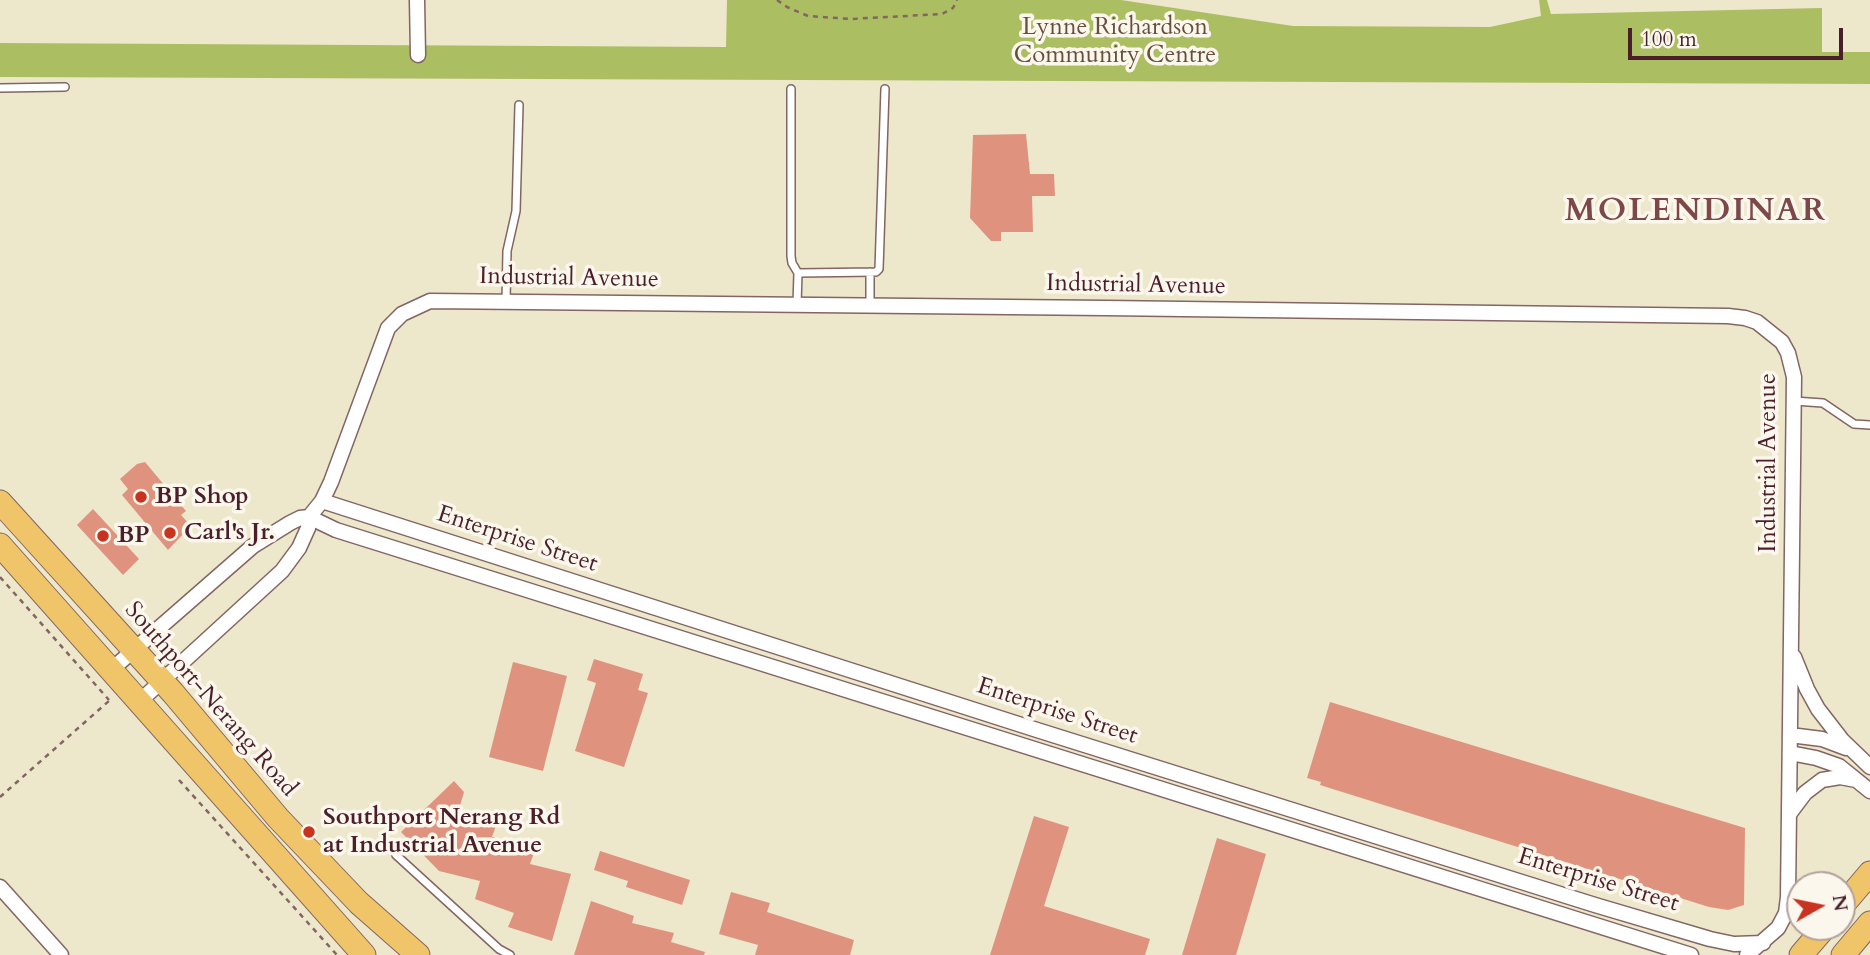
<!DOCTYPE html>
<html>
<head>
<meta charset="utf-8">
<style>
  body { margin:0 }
  #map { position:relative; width:1870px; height:955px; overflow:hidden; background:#ede7cb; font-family:Cardo,serif }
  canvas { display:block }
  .north { position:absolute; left:1786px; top:871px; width:70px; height:70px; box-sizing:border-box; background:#fbf7ec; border:2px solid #b4a19f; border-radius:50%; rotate:81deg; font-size:19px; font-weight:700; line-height:28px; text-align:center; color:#4a1f2b }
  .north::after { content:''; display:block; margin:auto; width:24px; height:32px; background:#c8321e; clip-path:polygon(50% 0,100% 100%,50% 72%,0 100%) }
  .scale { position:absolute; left:1628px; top:28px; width:215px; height:32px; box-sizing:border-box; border:4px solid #4a1f2b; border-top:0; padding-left:9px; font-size:21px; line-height:24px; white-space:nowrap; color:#4a1f2b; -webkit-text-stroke:5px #fbf7ec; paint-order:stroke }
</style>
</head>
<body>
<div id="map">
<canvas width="1870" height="955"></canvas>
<div class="north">N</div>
<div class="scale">100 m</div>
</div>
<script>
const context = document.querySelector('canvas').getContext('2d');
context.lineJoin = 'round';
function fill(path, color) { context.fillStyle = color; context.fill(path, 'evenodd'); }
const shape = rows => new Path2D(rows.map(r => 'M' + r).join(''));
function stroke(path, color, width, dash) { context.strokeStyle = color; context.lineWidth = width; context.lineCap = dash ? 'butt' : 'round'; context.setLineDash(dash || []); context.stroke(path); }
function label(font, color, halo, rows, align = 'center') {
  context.font = font + ' Cardo,serif'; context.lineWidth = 7; context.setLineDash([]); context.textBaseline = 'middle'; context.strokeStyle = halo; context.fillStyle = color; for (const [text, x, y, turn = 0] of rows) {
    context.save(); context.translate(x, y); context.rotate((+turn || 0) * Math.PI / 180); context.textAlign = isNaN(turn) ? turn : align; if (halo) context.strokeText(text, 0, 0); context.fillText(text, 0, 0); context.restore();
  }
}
fill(shape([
  [727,0,1121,0,1293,26,1490,27,1541,16,1539,0,1547,0,1551,14,1822,8,1822,52,1870,52,1870,84,0,77,0,43,726,47]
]), '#acbe62');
fill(shape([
  [1026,134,1030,174,1054,174,1055,196,1032,196,1033,232,1001,232,1001,241,991,241,970,218,973,135],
  [145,462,186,511,181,515,191,526,168,550,122,495,128,489,120,479,137,464],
  [93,509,139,559,123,575,77,525],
  [594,659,643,674,638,690,648,693,624,767,575,751,596,683,587,680],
  [513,662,567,676,543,771,489,757],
  [1330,702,1745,828,1744,905,1728,910,1709,907,1320,785,1321,782,1307,778],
  [454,781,464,792,459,809,498,820,492,837,535,850,530,864,571,874,552,941,508,927,514,913,475,899,480,881,439,871,401,832],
  [1034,816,1069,827,1044,906,1150,939,1145,955,990,955],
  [1217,838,1266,854,1236,955,1182,955],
  [600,851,690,880,682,905,626,887,628,881,594,870],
  [731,892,770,903,767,912,854,940,850,955,755,955,758,945,719,934],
  [591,901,634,916,632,923,674,933,671,942,705,952,704,955,574,955]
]), '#df937e');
const lane = shape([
  [0,88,65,87],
  [791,89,791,256,792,263,798,273,876,272,879,269,885,89],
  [506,301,507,251,516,211,519,105],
  [797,304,798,273],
  [870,305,870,272],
  [1794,401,1823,403,1854,424,1870,425],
  [396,855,499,949,510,955]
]);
const street = shape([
  [417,0,418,55],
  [322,501,1037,730,1595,905,1710,939,1734,944,1763,943],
  [309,517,336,530,1691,955],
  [1794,657,1807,689,1818,709,1842,740,1870,767],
  [111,670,253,546,290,523,300,518,309,517],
  [140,701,282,571,299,548,308,528,309,517,322,501,331,482,388,328,402,314,430,301,1105,308,1728,316,1745,318,1757,322,1782,342,1788,353,1794,377,1788,897,1786,913,1778,928,1747,955],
  [1790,735,1822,739,1846,748],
  [1790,753,1816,758,1839,766,1870,791],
  [1790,813,1805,793,1822,780,1840,777,1856,780],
  [0,887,61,955]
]);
const primary = shape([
  [0,502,173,693,278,818,359,903,418,955],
  [0,545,364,955],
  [1842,906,1870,873],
  [1801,955,1825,927],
  [1843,955,1870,923]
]);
stroke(lane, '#836563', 10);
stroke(street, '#836563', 17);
stroke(primary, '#836563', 25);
stroke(shape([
  [777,0,787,7,808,16,851,19,942,14,953,8,957,0],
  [0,577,109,700],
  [179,780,337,955],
  [0,797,110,700]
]), '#836563', 2.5, [5, 5]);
stroke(lane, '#fff', 7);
stroke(street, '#fff', 14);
stroke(primary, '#f0c469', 23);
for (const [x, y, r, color] of [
  [141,497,7,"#c8321e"],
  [170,533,7,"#c8321e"],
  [103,536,7,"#c8321e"],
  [309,832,7,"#c8321e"]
]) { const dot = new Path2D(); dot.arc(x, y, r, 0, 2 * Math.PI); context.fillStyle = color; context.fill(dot); stroke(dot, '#fbf7ec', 2.5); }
label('24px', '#674f3c', '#fbf7ec', [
  ["Lynne Richardson",1115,28],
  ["Community Centre",1115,56]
]);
label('24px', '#4a1f2b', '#fbf7ec', [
  ["Industrial Avenue",569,279,1],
  ["Industrial Avenue",1136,286,1],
  ["Industrial Avenue",1769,463,-90],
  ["Enterprise Street",517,540,18],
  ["Southport-Nerang Road",210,700,49],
  ["Enterprise Street",1057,712,18],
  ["Enterprise Street",1598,881,17]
]);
label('bold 24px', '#4a1f2b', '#fbf7ec', [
  ["BP Shop",155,497],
  ["Carl's Jr.",184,533],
  ["BP",117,536],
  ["Southport Nerang Rd",323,818],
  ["at Industrial Avenue",323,846]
], 'left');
context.letterSpacing = '2px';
label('bold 32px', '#7e4848', '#fbf7ec', [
  ["MOLENDINAR",1696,213]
]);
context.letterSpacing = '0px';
</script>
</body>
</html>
